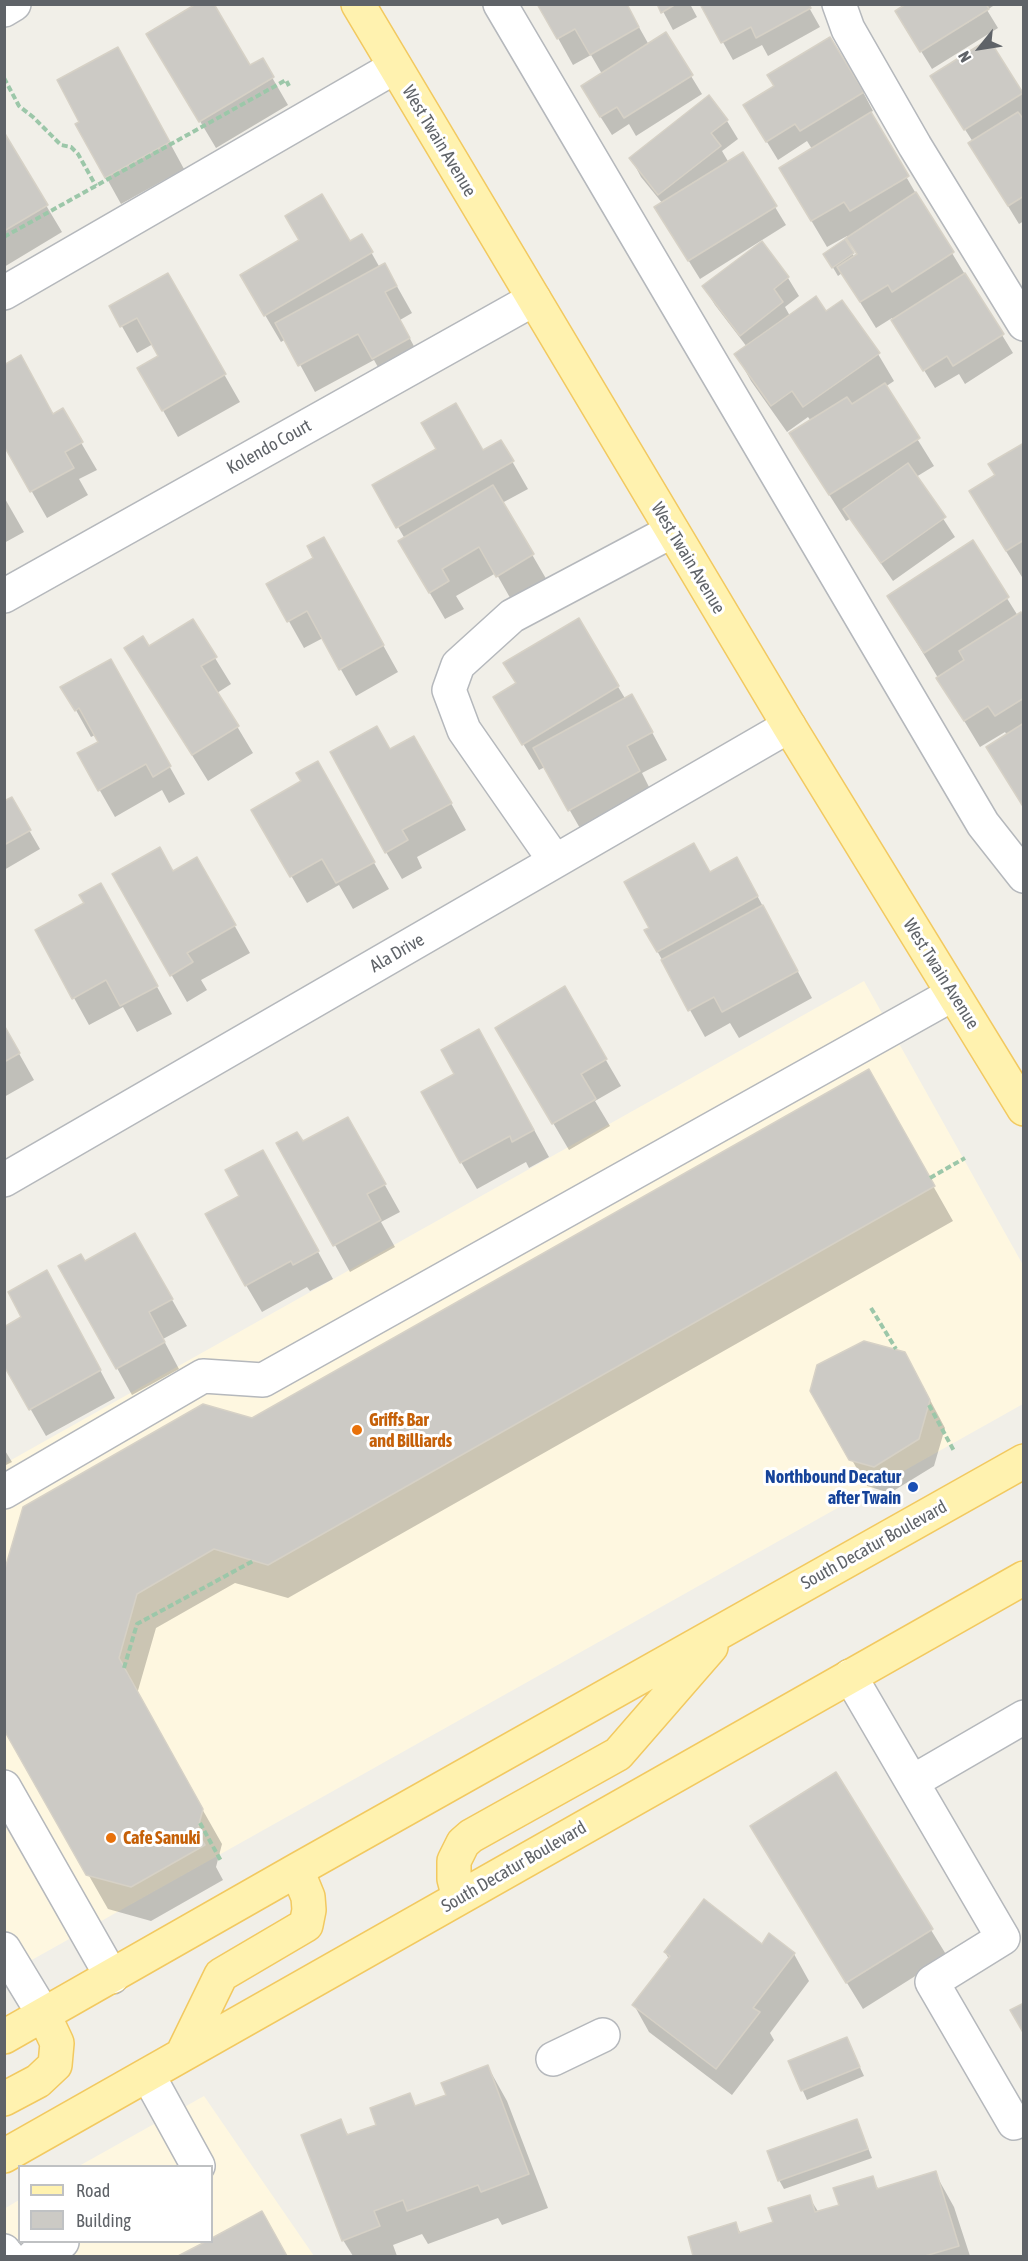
<!DOCTYPE html>
<html>
<head>
<meta charset="utf-8">
<style>
  body { margin:0 }
  #map { position:relative; width:1028px; height:2261px; overflow:hidden; background:#f1efe8; font-family:"Asap Condensed",sans-serif }
  canvas { display:block }
  .frame { position:absolute; inset:0; border:6px solid #5f6368; pointer-events:none }
  .legend { position:absolute; left:18px; top:2165px; width:195px; height:78px; box-sizing:border-box; background:#fff; border:2px solid #bfc1c3; margin:0; padding:8px 10px; list-style:none; font-size:18px; color:#5f6368 }
  .legend li { display:flex; align-items:center; gap:12px; height:30px }
  .legend b { width:30px; border:2px solid #bfc1c3 }
  .north { position:absolute; left:950px; top:18px; width:60px; height:60px; -webkit-text-stroke:4px #fff; paint-order:stroke; rotate:240deg; font-size:16px; font-weight:700; line-height:24px; text-align:center; color:#5f6368 }
  .north::after { content:''; display:block; margin:auto; width:21px; height:27px; background:#5f6368; clip-path:polygon(50% 0,100% 100%,50% 72%,0 100%) }
</style>
</head>
<body>
<div id="map">
<canvas width="1028" height="2261"></canvas>
<div class="frame"></div>
<ul class="legend">
<li><b style="height:8px;background:#fff2af"></b>Road</li>
<li><b style="height:16px;background:#cccac5"></b>Building</li>
</ul>
<div class="north">N</div>
</div>
<script>
const context = document.querySelector('canvas').getContext('2d');
context.lineJoin = 'round';
function fill(path, color) { context.fillStyle = color; context.fill(path, 'evenodd'); }
const shape = rows => new Path2D(rows.map(r => 'M' + r).join(''));
function stroke(path, color, width, dash) { context.strokeStyle = color; context.lineWidth = width; context.lineCap = dash ? 'butt' : 'round'; context.setLineDash(dash || []); context.stroke(path); }
function label(font, color, halo, rows, align = 'center') {
  context.font = font + ' "Asap Condensed",sans-serif'; context.lineWidth = 6; context.setLineDash([]); context.textBaseline = 'middle'; context.strokeStyle = halo; context.fillStyle = color; for (const [text, x, y, turn = 0] of rows) {
    context.save(); context.translate(x, y); context.rotate((+turn || 0) * Math.PI / 180); context.textAlign = isNaN(turn) ? turn : align; if (halo) context.strokeText(text, 0, 0); context.fillText(text, 0, 0); context.restore();
  }
}
fill(shape([
  [864,981,1023,1265,1023,1404,5,1975,4,1464],
  [204,2096,314,2256,5,2256,4,2209,19,2200,20,2242,212,2242,212,2166,79,2166]
]), '#fef7e0');
fill(shape([
  [539,4,626,4,649,45,691,76,702,94,636,136,629,124,612,135,593,105,602,74,591,55,573,65],
  [659,4,690,4,697,17,673,30],
  [807,4,820,27,768,56,762,45,733,60,703,7],
  [909,4,996,4,987,10,998,28,932,69,908,30],
  [988,41,1024,97,1024,117,1021,119,1024,122,1024,221,1019,224,981,162,973,142,943,95],
  [262,60,288,105,216,148,164,61,249,67],
  [133,75,184,169,121,204,106,177,81,122],
  [863,92,873,111,869,113,922,204,1013,353,965,384,959,374,935,388,892,318,876,328,842,273,838,276,825,254,844,241,855,258,858,255,847,236,827,247,796,195,812,149,807,141,778,160,756,124],
  [727,121,738,139,722,151,729,163,775,207,786,225,700,279,667,226,663,204,641,177,631,158],
  [4,135,62,232,4,267],
  [362,236,380,268,385,265,412,313,400,320,424,365,388,385,374,360,315,392,286,339,281,342,242,276,350,243],
  [762,243,788,278,799,296,785,307,790,316,826,314,878,354,894,381,885,387,934,466,916,477,955,537,893,581,850,519,846,521,807,460,811,421,808,417,787,432,751,381,736,354,747,347,715,305,704,287],
  [167,275,240,402,178,437,139,368,160,357,153,344,137,353,111,307],
  [62,410,97,470,79,479,88,495,47,518,4,443],
  [501,442,528,489,502,503,548,582,513,603,496,573,456,596,464,609,445,619,400,542,405,539,374,485,483,452],
  [1024,444,1024,576,1022,577,986,519,997,476],
  [4,497,24,532,4,543],
  [972,542,1018,616,1024,618,1024,807,1007,735,1005,732,980,747,889,597],
  [315,558,339,566,398,672,356,696,323,638,304,648,268,584],
  [578,620,626,700,647,723,667,760,642,773,655,799,585,837,545,767,539,770,511,724,517,684],
  [126,649,215,658,231,684,217,693,253,753,208,781],
  [110,661,185,794,169,803,162,790,115,817,79,754,100,742,95,735,91,737,63,687],
  [317,763,389,889,353,909,339,885,307,903,253,810,303,782],
  [429,764,466,830,417,857,422,868,402,879,386,852],
  [11,799,40,849,4,870,4,803],
  [197,859,250,953,201,980,207,990,187,1002,114,875,173,872],
  [710,873,752,886,812,998,739,1038,730,1023,705,1037,646,931],
  [116,912,172,1014,137,1032,123,1007,89,1025,74,998],
  [564,988,621,1086,595,1101,610,1126,569,1150,497,1028],
  [4,1027,34,1080,4,1097],
  [494,1057,549,1157,529,1168,526,1162,477,1189,461,1162],
  [868,1071,953,1221,288,1598,235,1583,156,1628,137,1694,222,1844,216,1867,223,1880,151,1921,108,1909,4,1727,252,1420],
  [302,1143,363,1146,400,1212,381,1222,395,1247,350,1272,335,1245],
  [278,1179,333,1279,310,1291,307,1287,262,1312,246,1285],
  [135,1235,187,1326,163,1339,179,1369,132,1395,117,1368,85,1263],
  [62,1299,115,1398,46,1436,4,1363],
  [920,1381,945,1428,934,1466,890,1493,867,1486,812,1391],
  [4,1449,12,1462,4,1466],
  [767,1853,931,1930,947,1956,863,2009],
  [762,1946,794,1954,809,1981,770,2033,774,2040,732,2095,649,2032,634,2005,669,1959,665,1952],
  [851,2048,864,2076,807,2100,790,2062],
  [488,2067,507,2101,548,2208,502,2225,498,2218,428,2244,422,2234,393,2245,397,2256,353,2256,343,2240,340,2121,349,2136,378,2126,409,2095,416,2107,448,2095],
  [857,2120,872,2158,784,2189,779,2180],
  [935,2173,954,2207,970,2256,695,2256,689,2238,736,2224,741,2234,775,2223,809,2197,819,2213,841,2206,872,2178,879,2190],
  [261,2213,286,2256,181,2256,212,2242]
]), '#0003');
const building = shape([
  [196,4,214,4,250,65,263,58,274,77,199,122,146,34,196,4],
  [537,4,627,4,639,27,590,55,575,29,557,39,537,4],
  [657,4,676,4,661,13,657,4],
  [704,4,809,4,811,8,756,38,751,27,721,43,701,6,704,4],
  [906,4,986,4,989,9,920,52,895,11,906,4],
  [666,32,693,75,624,118,617,107,600,117,581,86,666,32],
  [830,37,864,92,800,131,795,124,766,142,743,105,774,86,767,75,830,37],
  [989,39,1023,93,964,130,930,76,989,39],
  [118,47,170,142,105,178,75,124,79,122,57,80,118,47],
  [709,95,728,120,711,133,721,146,658,195,629,158,709,95],
  [871,112,909,176,850,211,844,202,811,221,779,168,871,112],
  [1018,112,1024,120,1024,196,1008,206,968,143,1018,112],
  [4,132,48,205,4,231,4,132],
  [743,152,777,206,688,261,654,207,743,152],
  [916,192,954,252,892,292,888,285,860,302,837,267,857,254,846,238,916,192],
  [322,194,350,241,362,234,373,252,264,316,240,275,299,240,285,216,322,194],
  [845,239,854,253,832,268,823,254,845,239],
  [762,241,789,277,774,289,783,302,740,336,702,286,762,241],
  [385,263,397,286,385,292,410,338,372,359,358,334,298,366,275,323,385,263],
  [168,273,226,374,162,411,137,368,158,356,137,318,120,327,109,306,168,273],
  [965,273,1004,334,953,366,947,356,923,371,891,320,965,273],
  [816,296,826,311,842,300,880,353,803,407,792,391,771,406,734,354,816,296],
  [21,355,53,414,63,408,83,442,65,452,74,468,30,492,4,446,4,365,21,355],
  [885,383,920,438,829,495,789,433,847,397,852,404,885,383],
  [456,403,483,450,501,440,514,461,396,528,372,485,436,449,421,423,456,403],
  [1024,443,1024,540,1006,551,969,491,995,475,988,464,1024,443],
  [908,463,946,517,881,563,843,509,908,463],
  [493,485,534,554,496,577,479,547,442,569,449,581,429,593,398,541,493,485],
  [324,537,384,645,339,670,307,611,287,622,266,584,313,558,307,546,324,537],
  [973,540,1009,597,924,653,887,596,973,540],
  [1021,612,1024,615,1024,698,995,716,988,706,964,721,936,678,964,660,959,651,1021,612],
  [579,618,619,686,522,745,493,697,516,683,503,663,579,618],
  [193,619,217,657,201,666,239,726,192,755,124,648,143,636,149,646,193,619],
  [111,659,171,766,153,777,146,764,98,791,77,753,98,742,79,708,75,711,60,687,111,659],
  [632,694,653,732,627,746,640,771,568,811,533,748,632,694],
  [1024,723,1024,808,986,747,1024,723],
  [377,726,390,749,414,736,452,803,402,830,408,840,385,853,330,752,377,726],
  [318,761,375,862,336,883,322,859,290,877,251,810,301,781,296,773,318,761],
  [12,797,31,830,4,845,4,801,12,797],
  [694,843,710,872,737,857,758,896,657,952,644,930,649,928,624,882,694,843],
  [160,847,173,871,197,857,236,925,187,953,193,962,170,976,112,874,160,847],
  [101,883,158,986,120,1006,106,980,72,999,35,930,84,903,79,895,101,883],
  [763,905,798,971,722,1012,714,997,688,1011,661,960,763,905],
  [565,986,607,1059,581,1074,596,1099,552,1124,495,1028,565,986],
  [4,1025,20,1053,4,1062,4,1025],
  [479,1029,534,1130,512,1142,510,1136,460,1163,421,1092,454,1074,441,1050,479,1029],
  [869,1069,935,1186,268,1565,214,1549,137,1594,119,1658,203,1809,197,1832,205,1845,131,1887,86,1875,4,1730,4,1572,23,1507,203,1404,252,1418,869,1069],
  [348,1117,386,1184,367,1194,381,1220,333,1246,276,1143,297,1132,303,1141,348,1117],
  [263,1150,319,1251,293,1265,291,1261,245,1286,205,1214,239,1196,225,1170,263,1150],
  [135,1233,173,1299,149,1312,165,1342,116,1369,58,1266,81,1254,85,1261,135,1233],
  [47,1270,101,1370,29,1410,4,1366,4,1327,21,1317,8,1292,47,1270],
  [864,1341,905,1352,930,1400,919,1439,874,1467,849,1460,810,1391,817,1365,864,1341],
  [836,1772,933,1929,846,1983,750,1826,836,1772],
  [704,1899,762,1944,769,1933,795,1953,753,2008,760,2012,716,2069,632,2005,670,1956,664,1952,704,1899],
  [1024,2003,1024,2034,1010,2010,1024,2003],
  [847,2037,860,2067,801,2091,788,2061,847,2037],
  [488,2065,529,2174,481,2192,478,2185,407,2211,403,2200,374,2211,380,2226,342,2241,301,2135,341,2119,347,2135,376,2125,370,2108,410,2093,415,2106,446,2095,441,2083,488,2065],
  [857,2119,868,2149,778,2181,767,2151,857,2119],
  [936,2171,959,2246,925,2256,693,2256,688,2237,736,2222,739,2233,773,2222,768,2208,810,2195,815,2212,839,2205,833,2188,873,2176,877,2189,936,2171],
  [262,2211,287,2256,178,2256,205,2242,212,2242,212,2238,262,2211]
]);
fill(building, '#cccac5');
stroke(building, '#d6d1c6', 1.5);
const minor = shape([
  [500,4,983,824,1024,876],
  [839,4,848,29,915,146,1024,324],
  [4,10,14,4],
  [4,293,395,67],
  [4,596,534,299],
  [555,861,464,730,449,690,458,665,512,616,672,531],
  [4,1180,789,726],
  [4,1492,203,1376,263,1380,953,994],
  [850,1676,1003,1938,932,1982,1014,2123],
  [912,1782,1024,1717],
  [4,1787,112,1977],
  [4,1949,44,2015],
  [553,2059,603,2035],
  [148,2075,198,2166],
  [4,2251,8,2256],
  [34,2256,62,2242]
]);
const major = shape([
  [358,4,789,726,1024,1109],
  [459,1898,454,1879,454,1861,463,1843,471,1836,618,1754,711,1647],
  [4,2037,297,1870,1024,1461],
  [182,2055,221,1975,306,1925,309,1910,308,1897,297,1870],
  [4,2099,38,2081,55,2065,57,2043,44,2015],
  [4,2156,1024,1578]
]);
stroke(minor, '#b5b8bc', 36);
stroke(major, '#f2c960', 36);
stroke(shape([
  [4,78,19,106,33,117,61,145,71,147,78,154,96,186],
  [4,237,286,80,289,86],
  [930,1178,965,1158],
  [871,1308,896,1349],
  [929,1405,954,1451],
  [124,1668,137,1624,253,1561],
  [200,1823,221,1861]
]), '#9cc7a9', 4, [6, 3]);
stroke(minor, '#fff', 33);
stroke(major, '#fff2af', 33);
for (const [x, y, r, color] of [
  [357,1430,6,"#e8710a"],
  [913,1487,6,"#1a4fb4"],
  [111,1838,6,"#e8710a"]
]) { const dot = new Path2D(); dot.arc(x, y, r, 0, 2 * Math.PI); context.fillStyle = color; context.fill(dot); stroke(dot, '#fff', 2); }
label('18px', '#5f6368', '#fff', [
  ["West Twain Avenue",439,141,59],
  ["Kolendo Court",269,447,-29],
  ["West Twain Avenue",688,558,59],
  ["Ala Drive",397,953,-30],
  ["West Twain Avenue",941,974,58],
  ["South Decatur Boulevard",874,1545,-29],
  ["South Decatur Boulevard",514,1867,-30]
]);
label('bold 18px', '#c56008', '#fff', [
  ["Griffs Bar",369,1420],
  ["and Billiards",369,1441],
  ["Cafe Sanuki",123,1838]
], 'left');
label('bold 18px', '#164399', '#fff', [
  ["Northbound Decatur",901,1477],
  ["after Twain",901,1498]
], 'right');
</script>
</body>
</html>
